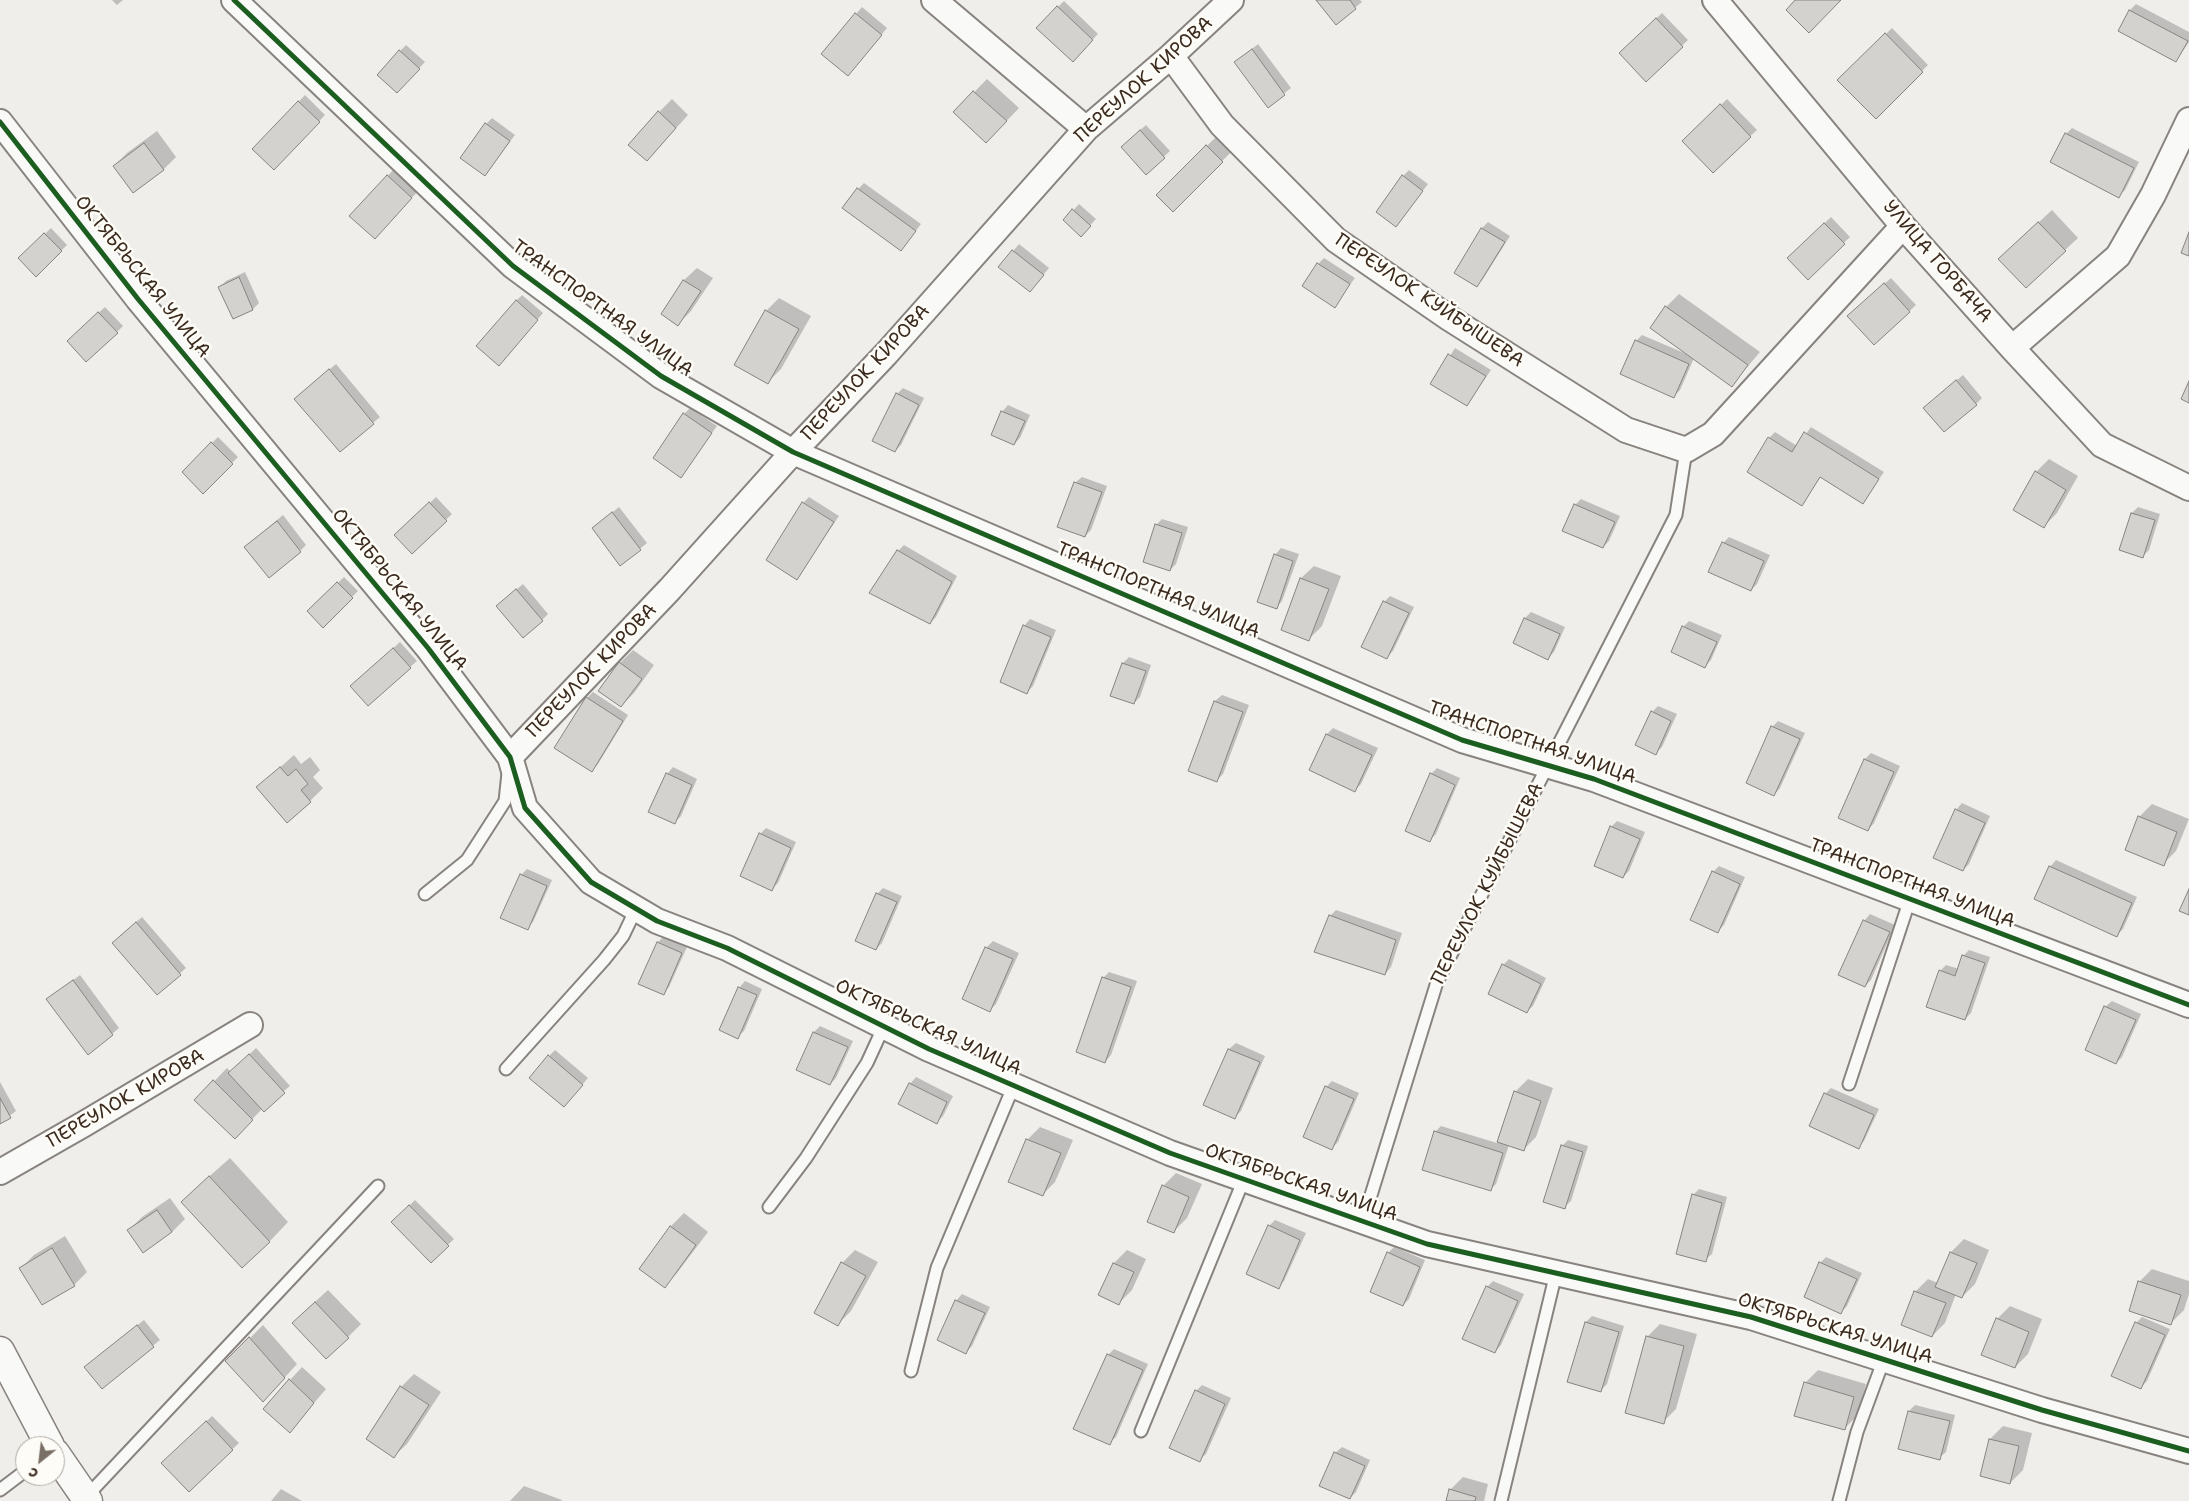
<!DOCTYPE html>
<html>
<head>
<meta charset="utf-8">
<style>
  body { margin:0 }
  #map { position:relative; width:2189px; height:1501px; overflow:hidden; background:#f0eeeb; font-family:"Shantell Sans",sans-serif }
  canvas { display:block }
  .north { position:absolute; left:15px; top:1436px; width:50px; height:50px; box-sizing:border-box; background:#fdfcf7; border:1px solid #afa8a0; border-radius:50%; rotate:209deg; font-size:14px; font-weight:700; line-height:20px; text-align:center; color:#3b2a1e }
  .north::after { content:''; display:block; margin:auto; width:18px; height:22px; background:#7a6f66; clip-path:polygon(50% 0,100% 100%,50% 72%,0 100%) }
</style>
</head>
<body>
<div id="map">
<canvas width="2189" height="1501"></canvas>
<div class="north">С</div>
</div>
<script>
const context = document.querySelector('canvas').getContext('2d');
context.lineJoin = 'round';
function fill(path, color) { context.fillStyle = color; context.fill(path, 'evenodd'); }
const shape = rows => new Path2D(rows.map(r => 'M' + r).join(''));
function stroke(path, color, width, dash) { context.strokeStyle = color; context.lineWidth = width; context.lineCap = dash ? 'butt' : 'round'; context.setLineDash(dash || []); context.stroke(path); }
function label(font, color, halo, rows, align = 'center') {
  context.font = font + ' "Shantell Sans",sans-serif'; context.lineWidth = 5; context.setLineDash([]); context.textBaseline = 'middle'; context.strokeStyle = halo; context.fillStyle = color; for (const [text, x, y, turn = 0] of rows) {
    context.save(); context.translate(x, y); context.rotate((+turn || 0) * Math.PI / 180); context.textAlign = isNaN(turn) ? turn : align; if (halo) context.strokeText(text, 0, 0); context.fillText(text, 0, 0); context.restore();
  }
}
fill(shape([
  [112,0,123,0,117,5],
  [1318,0,1360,0,1362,2,1336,23],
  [1064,1,1098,34,1073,60,1038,27],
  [2136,4,2189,32,2189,42,2176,61,2119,31,2130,10],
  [862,7,887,28,854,68,823,53],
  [1662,13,1688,40,1646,80,1621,53],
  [1892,28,1928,65,1876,117,1839,80],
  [1258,44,1291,88,1268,106,1236,62],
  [406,45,425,62,403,85,400,51],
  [987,79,1019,108,999,129,955,112],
  [305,95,325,115,274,168,254,149],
  [672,99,688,115,659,147,659,112],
  [1727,99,1757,130,1713,171,1684,141],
  [492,118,515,135,485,174,486,124],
  [1146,125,1170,151,1146,173,1128,141],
  [2072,128,2139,162,2125,190,2119,196,2066,134],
  [157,131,176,157,163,170,114,166,127,153],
  [1220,133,1235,148,1173,211,1157,195],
  [394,169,418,191,381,232,351,216],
  [1409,170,1428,184,1396,225,1403,176],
  [864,183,921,224,901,250,858,189],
  [1079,204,1096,219,1081,235,1064,220],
  [2052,210,2078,238,2065,250,2013,246],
  [1831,217,1850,237,1808,278,1789,258],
  [1488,222,1510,236,1483,279,1477,285,1456,272,1482,228],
  [51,228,67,245,36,275,20,258],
  [1019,244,1049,268,1036,284,1000,267],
  [1324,258,1355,278,1334,306,1318,264],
  [697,268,713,278,691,311,678,324,662,314,684,280],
  [245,272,259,303,253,309,234,318,220,287,226,281],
  [1891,278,1916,305,1874,344,1855,310],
  [1679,294,1760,352,1732,385,1694,358,1680,390,1673,397,1636,341,1642,335,1689,355,1666,307],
  [522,295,543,313,505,358,516,301],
  [779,298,811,316,781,369,768,382,766,311],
  [105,307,123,326,117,332,68,341],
  [1455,348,1491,370,1467,405,1432,384],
  [336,364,380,417,340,451,302,393],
  [1963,375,1982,398,1976,404,1931,402],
  [903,388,924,398,901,445,895,451,897,394],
  [1008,405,1030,415,1020,438,1014,444,1002,412],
  [690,408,717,426,681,476,684,414],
  [1811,427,1884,472,1863,502,1821,476,1802,504,1769,438,1775,432,1797,446],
  [218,437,238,457,203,492,183,472],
  [2049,459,2078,476,2057,513,2044,526,2036,472],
  [1082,477,1107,486,1091,530,1085,536,1075,483],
  [436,497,452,514,412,553,396,535],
  [809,497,839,516,797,578,803,503],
  [1581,499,1620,516,1609,541,1603,547,1575,505],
  [619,507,647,543,621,564,593,528],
  [2138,507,2160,514,2149,550,2143,556,2120,549,2132,513],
  [283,515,306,545,300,551,252,541],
  [1162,519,1188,527,1176,564,1170,570,1156,525],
  [1729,537,1770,555,1757,584,1751,590,1723,543],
  [904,545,957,576,936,617,930,623,898,551],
  [1281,548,1299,554,1282,601,1276,608,1275,555],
  [1314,566,1341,576,1322,626,1309,639,1282,629,1301,578],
  [344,577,358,591,323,626,309,611],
  [523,584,548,614,542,620,504,600],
  [1390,596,1414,607,1393,651,1387,657,1384,602],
  [1531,612,1565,627,1554,652,1548,658,1514,643,1525,618],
  [1030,619,1056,630,1033,686,1027,692,1024,626],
  [1689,621,1722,635,1711,660,1705,666,1683,627],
  [400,642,417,661,368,704,358,680],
  [633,650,654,665,634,693,621,706,620,663],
  [1129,657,1151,665,1140,697,1134,703,1123,663],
  [593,692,628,715,598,764,592,771,587,698],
  [1222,695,1249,705,1223,774,1217,780,1190,770,1215,701],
  [1658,706,1677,714,1662,747,1656,753,1652,712],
  [1778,721,1805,733,1780,788,1774,795,1772,727],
  [1333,728,1378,748,1361,784,1355,790,1311,770,1327,734],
  [1871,753,1900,766,1874,823,1868,830,1840,817,1865,759],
  [294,755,301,764,310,757,320,770,313,777,323,788,310,801,258,787],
  [673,767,697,779,681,816,675,822,667,774],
  [1437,768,1460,778,1436,834,1430,840,1431,774],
  [1962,803,1990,816,1969,864,1963,870,1956,810],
  [2152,804,2189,819,2176,851,2163,864,2139,817],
  [1617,821,1645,832,1629,871,1623,877,1611,827],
  [766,828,796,842,778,883,772,889,760,834],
  [2056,860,2137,897,2123,929,2117,935,2050,867],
  [1719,866,1745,877,1724,925,1718,931,1713,872],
  [527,869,552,880,533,922,527,928,521,875],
  [883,888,902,896,882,943,876,949,877,894],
  [1336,910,1402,933,1391,967,1385,974,1330,916],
  [1870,914,1895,925,1871,980,1865,986,1864,921],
  [142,917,186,968,157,994,119,937],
  [664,936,687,947,669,987,663,994,658,942],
  [993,941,1019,953,996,1004,990,1010,964,998,987,947],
  [1969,950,1990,957,1971,1013,1965,1019,1940,971,1946,965,1959,969,1963,956],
  [1509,959,1546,978,1533,1006,1526,1012,1503,965],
  [1109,972,1137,981,1111,1055,1105,1062,1103,978],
  [80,975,119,1028,112,1034,48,999],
  [745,981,762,989,744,1031,737,1037,739,988],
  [2112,1001,2141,1014,2122,1057,2116,1063,2105,1007],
  [820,1026,853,1041,836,1078,830,1084,814,1032],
  [1236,1043,1265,1056,1241,1111,1235,1117,1205,1104,1229,1049],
  [256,1048,290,1086,262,1109,235,1137,196,1100,227,1068,231,1072],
  [555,1050,588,1078,570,1099,549,1056],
  [916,1077,953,1096,943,1116,937,1122,910,1084],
  [1528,1079,1553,1088,1536,1137,1523,1150,1509,1145,1496,1184,1490,1190,1435,1132,1441,1126,1497,1143,1515,1092],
  [1332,1081,1359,1093,1338,1142,1332,1148,1326,1087],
  [0,1082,16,1111,0,1123],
  [1831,1088,1879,1109,1864,1141,1858,1147,1825,1094],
  [1040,1127,1073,1140,1055,1182,1042,1195,1027,1140],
  [1568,1140,1588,1146,1571,1201,1564,1207,1562,1146],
  [230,1158,288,1222,269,1242,203,1182],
  [1176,1173,1202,1184,1187,1218,1174,1231,1163,1186],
  [1699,1189,1727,1197,1712,1254,1705,1260,1693,1195],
  [170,1198,185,1219,172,1232,129,1230,142,1217],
  [415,1200,454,1239,431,1261,393,1222],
  [684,1213,708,1232,677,1273,664,1286,640,1268,671,1226],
  [1275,1220,1306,1233,1284,1281,1278,1287,1269,1226],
  [65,1236,87,1272,74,1285,21,1268,34,1255],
  [1964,1239,1989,1250,1975,1284,1962,1297,1956,1294,1945,1323,1932,1336,1915,1292,1928,1279,1938,1283,1951,1252],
  [1394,1247,1425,1260,1409,1299,1403,1305,1388,1253],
  [855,1250,878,1262,851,1311,838,1324,842,1263],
  [1127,1250,1146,1259,1132,1290,1119,1303,1100,1295,1114,1263],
  [1826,1257,1862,1273,1847,1306,1841,1312,1820,1263],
  [2152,1269,2189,1281,2189,1294,2184,1310,2171,1323,2139,1282],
  [1493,1281,1524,1294,1501,1345,1495,1352,1487,1287],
  [328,1290,361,1324,348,1337,306,1310],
  [962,1294,990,1307,972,1346,966,1352,956,1301],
  [2010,1306,2042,1319,2028,1354,2015,1367,1997,1319],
  [1592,1316,1624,1326,1607,1384,1601,1390,1586,1322],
  [2142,1317,2170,1329,2147,1381,2141,1387,2136,1323],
  [144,1320,160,1340,102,1387,92,1361],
  [1660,1324,1697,1334,1676,1409,1663,1422,1647,1337],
  [263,1325,297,1364,276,1387,227,1361],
  [1114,1349,1148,1364,1116,1437,1109,1443,1108,1355],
  [302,1367,326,1389,290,1431,290,1380],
  [1818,1370,1866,1384,1858,1415,1845,1428,1805,1383],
  [414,1374,441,1392,407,1444,394,1456,401,1387],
  [1202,1385,1231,1398,1206,1454,1199,1460,1196,1391],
  [1915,1405,1955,1415,1946,1452,1939,1458,1909,1411],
  [212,1416,239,1443,189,1490,163,1463],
  [2003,1426,2032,1433,2023,1470,2010,1483,1990,1439],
  [1342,1447,1370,1460,1356,1492,1350,1498,1335,1453],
  [1463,1477,1488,1484,1484,1501,1447,1501,1450,1490],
  [524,1486,562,1500,561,1501,510,1501],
  [281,1489,302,1501,271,1501]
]), '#0003');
const building = shape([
  [1316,0,1350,0,1356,9,1336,25,1316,0],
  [1795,0,1841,0,1809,33,1786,10,1795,0],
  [1057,6,1093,40,1073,62,1036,28,1057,6],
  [2129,10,2188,41,2176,62,2118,31,2129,10],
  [855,13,882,35,848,76,821,54,855,13],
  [1656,18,1683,47,1646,82,1619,53,1656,18],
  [1885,33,1923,72,1876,119,1837,80,1885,33],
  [1252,49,1285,95,1268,108,1234,62,1252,49],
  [399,50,420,69,397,93,377,75,399,50],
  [973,91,1007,121,986,143,953,112,973,91],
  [298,101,320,122,274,170,252,149,298,101],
  [1720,104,1751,137,1713,173,1682,141,1720,104],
  [658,111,676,128,647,161,628,145,658,111],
  [485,123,510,141,485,176,460,158,485,123],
  [1140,130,1165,158,1146,175,1121,147,1140,130],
  [2065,133,2134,168,2119,198,2050,162,2065,133],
  [144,143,164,170,133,193,113,166,144,143],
  [1206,145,1223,162,1173,212,1156,195,1206,145],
  [387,175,412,198,375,239,349,216,387,175],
  [1402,175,1423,191,1396,227,1376,212,1402,175],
  [857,188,916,231,901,251,842,208,857,188],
  [1072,209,1091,226,1081,237,1063,220,1072,209],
  [2038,222,2066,251,2026,288,1998,259,2038,222],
  [1824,223,1845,244,1808,280,1787,258,1824,223],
  [1481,228,1505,242,1477,287,1454,273,1481,228],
  [2189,232,2189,256,2181,253,2189,232],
  [44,233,62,251,36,277,18,258,44,233],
  [1012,250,1044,275,1030,292,998,267,1012,250],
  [1317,263,1350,284,1335,308,1302,286,1317,263],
  [239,277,253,310,233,319,218,287,239,277],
  [683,280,701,291,678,326,661,314,683,280],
  [1884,283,1910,312,1874,345,1847,316,1884,283],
  [516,300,538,320,499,366,476,346,516,300],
  [1665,306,1748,365,1732,387,1650,328,1665,306],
  [765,310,799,329,768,384,734,365,765,310],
  [98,312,118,333,86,362,67,341,98,312],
  [1635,340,1689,364,1674,398,1620,374,1635,340],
  [1448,354,1486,376,1467,406,1430,384,1448,354],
  [329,369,374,424,340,452,294,399,329,369],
  [1956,380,1977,405,1944,432,1923,408,1956,380],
  [2189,381,2189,403,2181,399,2189,381],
  [896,393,919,405,895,452,872,441,896,393],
  [1001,411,1025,421,1014,445,991,435,1001,411],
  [683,413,712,433,681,478,653,458,683,413],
  [1804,432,1879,479,1863,504,1820,477,1802,506,1747,472,1768,437,1792,452,1804,432],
  [211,442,233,464,203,494,182,472,211,442],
  [2035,471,2066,490,2044,528,2013,510,2035,471],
  [1074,482,1102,492,1085,537,1057,527,1074,482],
  [429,502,447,521,412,554,394,535,429,502],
  [802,502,834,522,797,580,766,560,802,502],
  [1574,504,1615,522,1603,548,1562,531,1574,504],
  [612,512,641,550,620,566,592,528,612,512],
  [2131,513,2155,520,2143,558,2119,550,2131,513],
  [277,521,301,552,269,578,244,547,277,521],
  [1155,524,1182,533,1170,571,1143,562,1155,524],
  [1722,542,1764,561,1751,591,1708,572,1722,542],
  [897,550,952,582,930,624,869,593,897,550],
  [1274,554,1293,561,1277,609,1257,602,1274,554],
  [1300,578,1329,589,1309,641,1281,630,1300,578],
  [337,582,353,598,323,628,307,611,337,582],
  [516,589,543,621,523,638,496,606,516,589],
  [1383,601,1409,613,1387,659,1361,647,1383,601],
  [1524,618,1560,634,1548,660,1513,643,1524,618],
  [1023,625,1051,637,1027,694,1000,682,1023,625],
  [1682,626,1717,642,1705,668,1671,652,1682,626],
  [393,648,411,668,368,706,350,686,393,648],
  [619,662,642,679,621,707,598,691,619,662],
  [1122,663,1146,671,1134,704,1110,696,1122,663],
  [586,697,623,721,592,772,554,748,586,697],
  [1214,701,1243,712,1217,782,1188,771,1214,701],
  [1651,711,1671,721,1656,755,1635,745,1651,711],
  [1771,726,1800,739,1774,796,1746,783,1771,726],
  [1326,734,1372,755,1355,792,1309,770,1326,734],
  [1864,759,1894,772,1868,831,1838,818,1864,759],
  [280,767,288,776,296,769,308,784,301,790,311,802,287,823,256,787,280,767],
  [666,773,692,785,675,824,648,812,666,773],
  [1430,773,1455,785,1430,842,1405,831,1430,773],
  [1955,809,1985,823,1963,871,1933,858,1955,809],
  [2138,816,2177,832,2164,866,2125,850,2138,816],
  [1610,826,1640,839,1623,878,1594,866,1610,826],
  [759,833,791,848,772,891,740,876,759,833],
  [2049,866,2132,903,2117,937,2034,899,2049,866],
  [1712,871,1740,884,1718,933,1690,920,1712,871],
  [520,874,547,886,528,930,500,918,520,874],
  [2189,889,2189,915,2179,911,2189,889],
  [876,893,897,902,876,950,855,941,876,893],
  [1329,915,1396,940,1385,975,1314,952,1329,915],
  [1863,920,1890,932,1865,987,1838,975,1863,920],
  [136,922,181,975,157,995,112,943,136,922],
  [657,942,682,953,664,995,638,984,657,942],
  [985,947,1013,959,990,1012,962,999,985,947],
  [1962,955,1985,963,1965,1020,1926,1007,1939,970,1955,976,1962,955],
  [1502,964,1541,984,1527,1013,1488,994,1502,964],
  [1102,977,1131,987,1105,1063,1076,1052,1102,977],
  [73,980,113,1035,88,1055,46,999,73,980],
  [738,987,757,995,738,1039,719,1030,738,987],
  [2104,1006,2136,1020,2116,1064,2085,1050,2104,1006],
  [813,1032,848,1047,830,1085,796,1070,813,1032],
  [1228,1049,1260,1062,1235,1119,1203,1105,1228,1049],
  [249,1054,285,1093,264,1112,228,1073,249,1054],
  [548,1055,583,1085,564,1107,529,1078,548,1055],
  [213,1080,253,1120,235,1139,194,1100,213,1080],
  [909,1083,947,1102,937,1124,898,1104,909,1083],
  [1325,1086,1354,1099,1332,1150,1303,1137,1325,1086],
  [1514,1091,1541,1101,1524,1151,1497,1142,1514,1091],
  [1824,1093,1874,1115,1859,1149,1809,1126,1824,1093],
  [0,1098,11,1118,0,1124,0,1098],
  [1434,1131,1503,1153,1491,1191,1422,1170,1434,1131],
  [1026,1139,1061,1153,1043,1196,1008,1182,1026,1139],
  [1561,1145,1583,1152,1565,1209,1543,1202,1561,1145],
  [209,1176,270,1242,242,1268,181,1202,209,1176],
  [1162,1185,1189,1197,1174,1233,1147,1222,1162,1185],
  [1692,1194,1722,1203,1706,1262,1676,1254,1692,1194],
  [409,1205,449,1246,431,1263,391,1222,409,1205],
  [157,1210,172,1232,143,1253,127,1230,157,1210],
  [1268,1225,1300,1240,1279,1289,1246,1274,1268,1225],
  [670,1226,696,1245,665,1288,639,1269,670,1226],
  [52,1248,75,1286,42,1305,19,1268,52,1248],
  [1387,1252,1420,1267,1403,1306,1370,1292,1387,1252],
  [1950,1252,1977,1263,1962,1298,1935,1287,1950,1252],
  [841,1262,866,1276,838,1326,814,1313,841,1262],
  [1819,1262,1857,1279,1841,1314,1804,1297,1819,1262],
  [1113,1263,1134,1272,1119,1305,1098,1295,1113,1263],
  [2138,1281,2181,1295,2171,1325,2129,1311,2138,1281],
  [1486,1286,1518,1301,1495,1353,1462,1339,1486,1286],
  [1914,1291,1946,1303,1932,1337,1901,1325,1914,1291],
  [955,1300,985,1313,966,1354,937,1340,955,1300],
  [315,1302,349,1338,326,1359,292,1323,315,1302],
  [1996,1318,2029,1332,2015,1368,1981,1355,1996,1318],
  [1585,1322,1619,1332,1601,1392,1567,1382,1585,1322],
  [2135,1322,2165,1335,2141,1389,2111,1376,2135,1322],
  [137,1325,154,1347,102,1389,84,1367,137,1325],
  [1646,1336,1684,1346,1664,1424,1625,1413,1646,1336],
  [249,1337,285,1378,263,1402,225,1361,249,1337],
  [1107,1354,1143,1370,1110,1445,1073,1429,1107,1354],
  [289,1379,314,1403,290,1433,263,1409,289,1379],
  [1804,1382,1854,1397,1845,1430,1794,1416,1804,1382],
  [400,1386,429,1405,394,1458,366,1439,400,1386],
  [1195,1390,1225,1404,1200,1462,1169,1448,1195,1390],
  [1908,1411,1950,1421,1940,1460,1898,1449,1908,1411],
  [206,1421,233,1450,189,1492,161,1463,206,1421],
  [1989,1439,2019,1446,2010,1484,1980,1476,1989,1439],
  [1334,1452,1365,1466,1350,1499,1319,1486,1334,1452],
  [1449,1489,1476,1497,1475,1501,1446,1501,1449,1489]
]);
fill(building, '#d4d2cf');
stroke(building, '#88837f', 1);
const lane = shape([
  [425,894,467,860,505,801,508,773],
  [506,1069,604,960,623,936,636,909],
  [1849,1084,1910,899],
  [769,1207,806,1158,867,1063,884,1026],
  [1363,1221,1437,982,1676,515,1686,450],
  [911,1371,937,1268,1014,1085],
  [1141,1431,1244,1179],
  [0,1490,25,1471],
  [86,1497,378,1186],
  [1501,1501,1556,1273],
  [1839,1501,1857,1432,1884,1359]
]);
const street = shape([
  [234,0,513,266,661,376,793,452,1462,740,1594,779,2189,1005],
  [934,0,1086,129],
  [1715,0,1903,226,2012,348,2102,445,2189,488],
  [1171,56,1222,125,1336,240,1449,318,1626,430,1686,450,1713,434,1903,226],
  [0,122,138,299,428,648,510,757,525,808,591,882,657,921,727,948,929,1049,1170,1153,1427,1244,1751,1317,2042,1410,2189,1451],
  [2012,348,2118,256,2153,195,2189,120],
  [510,757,670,589,793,452,886,354,1086,129,1171,56,1231,0],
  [0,1172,84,1124,250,1025]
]);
const primary = shape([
  [0,1351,50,1446],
  [55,1453,88,1501]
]);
stroke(lane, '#88837f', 15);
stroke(street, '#88837f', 28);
stroke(primary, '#88837f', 31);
stroke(lane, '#f9f9f7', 11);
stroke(street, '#f9f9f7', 24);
stroke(primary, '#f9f9f7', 28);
stroke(shape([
  [234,0,513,266,661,376,793,452,1462,740,1594,779,2189,1005],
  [0,122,138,299,428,648,510,757,525,808,591,882,657,921,727,948,929,1049,1170,1153,1427,1244,1751,1317,2042,1410,2189,1451]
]), '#1b5e20', 5);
label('19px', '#3b2a1e', '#fdfcf7', [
  ["ПЕРЕУЛОК КИРОВА",1144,80,-42],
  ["УЛИЦА ГОРБАЧА",1937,262,49],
  ["ОКТЯБРЬСКАЯ УЛИЦА",142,277,51],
  ["ПЕРЕУЛОК КУЙБЫШЕВА",1429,301,34],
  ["ТРАНСПОРТНАЯ УЛИЦА",602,309,36],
  ["ПЕРЕУЛОК КИРОВА",866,373,-47],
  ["ОКТЯБРЬСКАЯ УЛИЦА",399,590,51],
  ["ТРАНСПОРТНАЯ УЛИЦА",1158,591,23],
  ["ПЕРЕУЛОК КИРОВА",592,671,-46],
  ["ТРАНСПОРТНАЯ УЛИЦА",1532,743,19],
  ["ПЕРЕУЛОК КУЙБЫШЕВА",1488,884,-63],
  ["ТРАНСПОРТНАЯ УЛИЦА",1912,884,21],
  ["ОКТЯБРЬСКАЯ УЛИЦА",928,1028,25],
  ["ПЕРЕУЛОК КИРОВА",126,1099,-30],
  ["ОКТЯБРЬСКАЯ УЛИЦА",1301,1183,19],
  ["ОКТЯБРЬСКАЯ УЛИЦА",1835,1329,17]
]);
</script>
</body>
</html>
